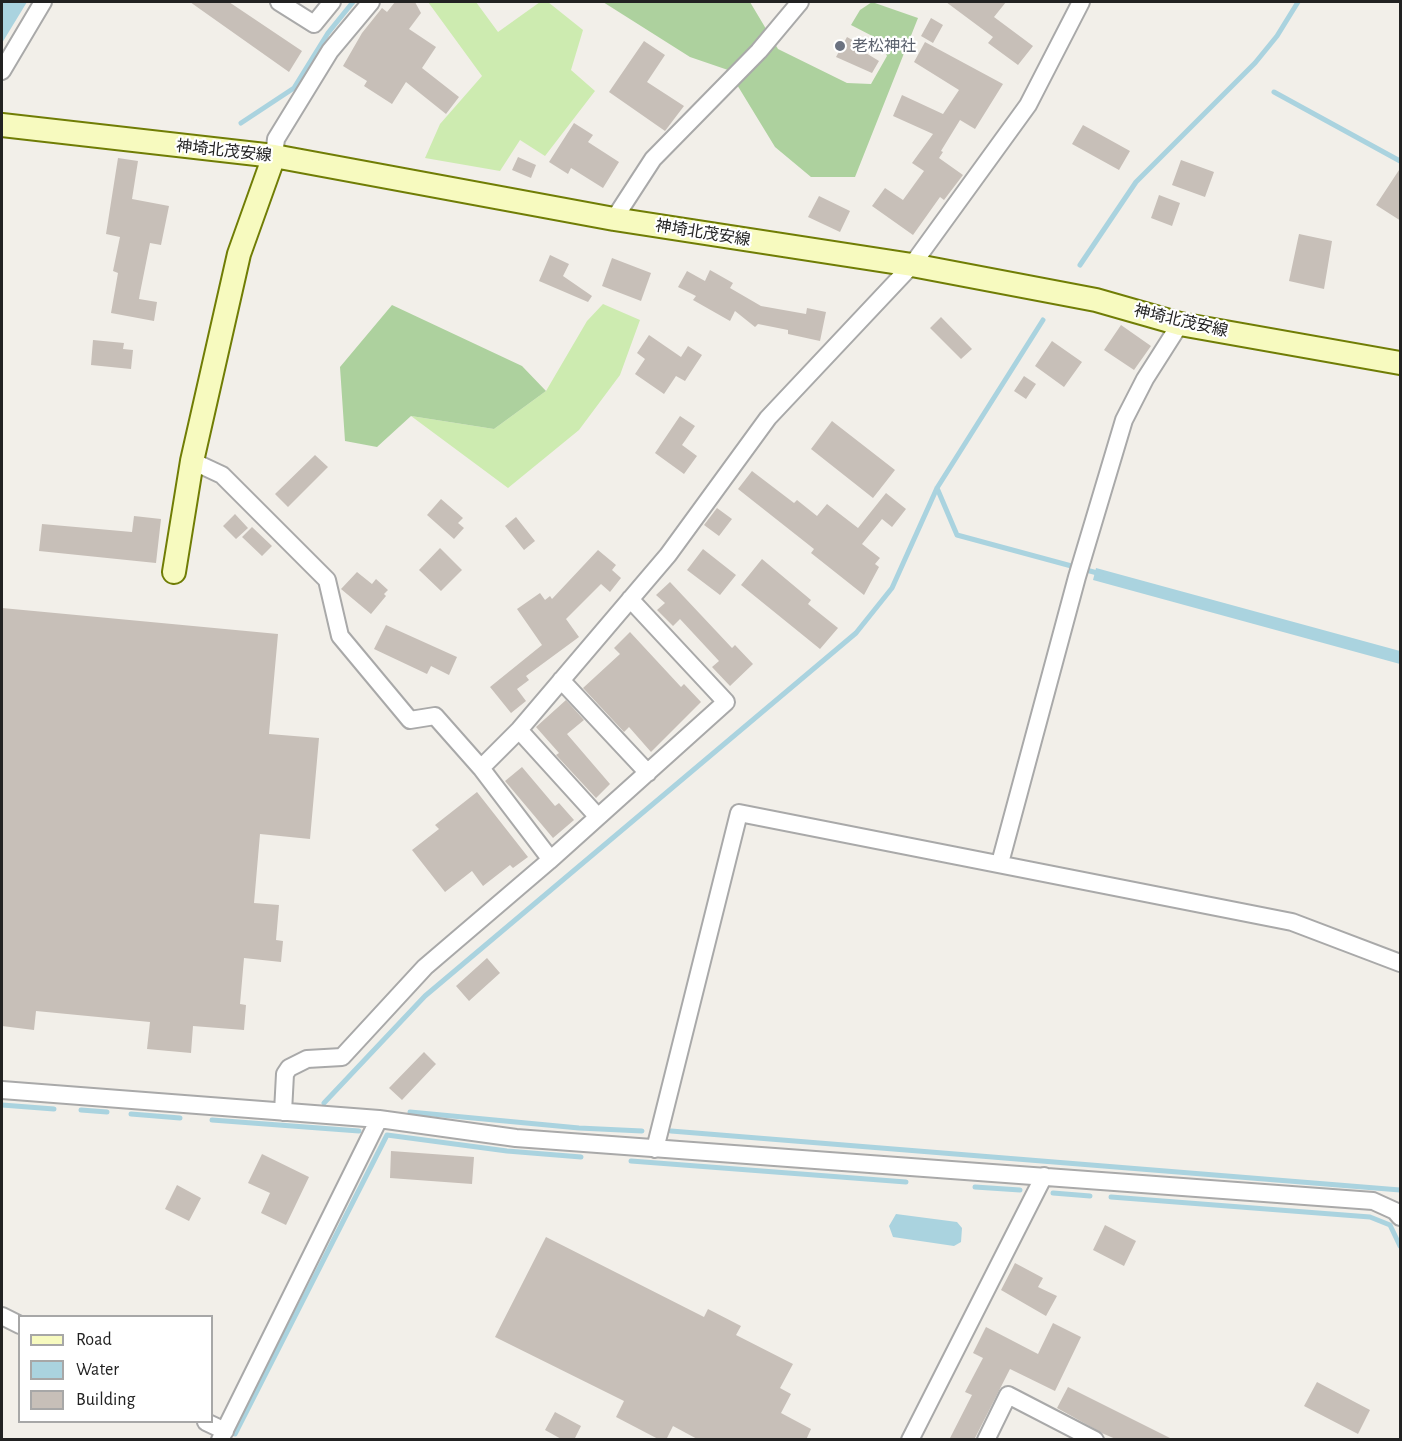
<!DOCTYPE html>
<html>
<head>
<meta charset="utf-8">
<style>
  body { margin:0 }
  #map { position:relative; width:1402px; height:1441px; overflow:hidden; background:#f2efe9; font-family:"Alegreya Sans",sans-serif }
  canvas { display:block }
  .frame { position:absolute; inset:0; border:3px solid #222; pointer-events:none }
  .legend { position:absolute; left:18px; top:1315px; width:195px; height:108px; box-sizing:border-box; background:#fff; border:2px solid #a7a7a7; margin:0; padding:8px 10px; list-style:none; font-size:18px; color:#222 }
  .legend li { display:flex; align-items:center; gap:12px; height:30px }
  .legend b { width:30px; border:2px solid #a7a7a7 }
</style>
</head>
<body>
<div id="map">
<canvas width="1402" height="1441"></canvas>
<div class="frame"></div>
<ul class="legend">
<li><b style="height:8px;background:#f7fabf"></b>Road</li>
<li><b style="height:16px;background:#aad3df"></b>Water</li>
<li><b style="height:16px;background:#c7bfb8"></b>Building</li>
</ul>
</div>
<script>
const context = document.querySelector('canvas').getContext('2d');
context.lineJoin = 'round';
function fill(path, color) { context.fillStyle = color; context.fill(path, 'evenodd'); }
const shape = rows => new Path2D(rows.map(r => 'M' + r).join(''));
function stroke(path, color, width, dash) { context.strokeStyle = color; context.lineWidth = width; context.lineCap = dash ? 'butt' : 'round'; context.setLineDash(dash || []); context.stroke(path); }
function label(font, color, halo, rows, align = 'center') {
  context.font = font + ' "Alegreya Sans","Noto Sans JP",sans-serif'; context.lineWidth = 4.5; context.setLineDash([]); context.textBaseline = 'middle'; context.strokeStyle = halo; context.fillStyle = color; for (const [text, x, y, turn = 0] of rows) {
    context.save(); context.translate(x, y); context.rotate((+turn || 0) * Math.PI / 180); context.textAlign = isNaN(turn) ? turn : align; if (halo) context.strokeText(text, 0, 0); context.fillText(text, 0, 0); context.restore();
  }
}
fill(shape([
  [428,2,476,2,498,32,540,2,548,2,583,30,571,70,595,91,545,156,520,140,500,171,425,158,440,124,482,76],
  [603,304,640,320,620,375,579,430,508,488,411,416,494,429,546,391,587,321]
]), '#cdebb0');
fill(shape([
  [603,2,750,2,778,49,847,83,871,84,887,56,880,40,851,25,860,10,872,2,918,18,855,177,811,177,775,147,728,70,690,57],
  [392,305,522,366,546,391,494,429,411,416,377,447,345,441,340,367]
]), '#add19e');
fill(shape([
  [2,2,27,2,2,43],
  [1096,568,1400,651,1400,664,1093,580],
  [896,1214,957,1222,962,1228,961,1242,954,1246,893,1237,889,1226]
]), '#aad3df');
stroke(shape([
  [1274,92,1400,161],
  [241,123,294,88,328,33,353,2],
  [1080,265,1136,182,1255,63,1277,36,1298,2],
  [937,488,957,535,1101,574],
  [324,1103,425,996,856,633,892,588,937,488,1043,320],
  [2,1105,54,1109],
  [81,1110,107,1112],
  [410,1112,579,1128,642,1131],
  [131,1114,180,1118],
  [212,1120,359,1131],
  [671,1131,1400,1190],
  [631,1161,906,1182],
  [975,1187,1020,1190],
  [1053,1193,1090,1196],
  [1111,1197,1370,1217,1390,1225,1400,1246],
  [235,1434,387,1135,507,1151,581,1157]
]), '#aad3df', 5);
fill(shape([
  [190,2,229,2,302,51,289,72],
  [395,2,415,2,421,13,409,29,436,47,422,68,459,97,446,114,406,82,392,104,364,86,367,81,343,66,362,33,382,8,387,12],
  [946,2,1006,2,994,17,1033,46,1018,65,988,43,993,37],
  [931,18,943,25,933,43,921,36],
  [847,37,863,46,861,50,879,61,872,73,836,57],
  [644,41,665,55,647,82,684,106,665,131,609,92],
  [925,42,1003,84,975,129,960,120,941,151,943,152,939,158,963,175,944,200,940,197,913,235,872,206,885,188,903,200,924,171,912,163,933,134,893,116,902,95,943,114,959,90,914,62],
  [574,123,593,135,588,142,619,162,603,188,571,168,568,174,549,162],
  [1083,125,1130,151,1119,170,1072,144],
  [518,157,536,165,531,178,512,170],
  [118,158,138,161,132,199,169,206,161,245,150,243,140,293,139,299,157,302,154,321,111,313,118,273,113,271,120,237,106,234],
  [1181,160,1214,172,1205,197,1172,185],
  [1401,167,1401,221,1376,205],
  [1159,195,1180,203,1172,226,1151,218],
  [819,196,850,211,840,232,808,217],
  [1299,234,1332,241,1324,289,1289,281],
  [550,255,569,264,563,276,592,296,588,302,539,281],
  [612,258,651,273,641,301,602,286],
  [710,270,733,283,730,288,761,306,806,314,807,308,826,312,820,341,788,334,788,330,758,324,755,327,735,311,730,321,693,300,696,296,678,287,687,271,705,281],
  [941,317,972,349,961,359,930,328],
  [1121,325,1151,346,1134,370,1104,350],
  [649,335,681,357,688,346,702,355,685,381,676,376,664,394,635,374,645,359,637,353],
  [93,340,124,343,123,349,133,350,131,369,91,365],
  [1052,341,1082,362,1064,387,1035,366],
  [1024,376,1036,384,1026,399,1014,391],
  [680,416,695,426,682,445,697,456,684,474,655,453],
  [832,421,895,470,873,498,811,449],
  [315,455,328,467,288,507,275,494],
  [752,471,794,503,797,500,817,516,827,504,858,528,886,493,906,509,892,527,882,519,862,544,880,558,875,564,879,567,864,595,811,553,814,549,738,489],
  [441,499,463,518,458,523,464,528,454,539,427,515],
  [717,508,732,519,719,536,704,525],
  [235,514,248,528,236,539,223,526],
  [134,516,161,519,156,563,39,551,42,524,132,532],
  [516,517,535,541,524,550,505,526],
  [252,527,272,546,262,556,242,537],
  [440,548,462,570,441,591,419,570],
  [703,549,736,575,720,595,687,570],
  [598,550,616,565,612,570,621,578,610,592,601,584,566,619,579,637,526,676,529,680,517,689,526,701,511,713,490,687,542,645,517,609,540,593,545,600,550,596,552,599],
  [762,559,811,600,808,604,838,628,820,649,741,585],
  [357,572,372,584,376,579,388,590,384,594,386,596,371,614,341,589],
  [670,582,732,648,735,645,753,664,730,686,712,667,719,661,680,619,673,626,657,610,665,603,656,595],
  [2,608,278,634,269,734,319,738,310,839,260,834,254,903,279,905,276,940,283,941,281,962,244,958,240,1004,246,1005,244,1030,193,1026,191,1053,147,1049,150,1022,36,1011,34,1030,2,1026],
  [386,625,457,657,449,675,431,666,427,674,374,649],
  [630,632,681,687,684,684,701,702,651,752,629,727,624,732,583,688,620,654,614,648],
  [566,700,584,720,567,734,610,784,596,798,556,755,559,753,536,727],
  [522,767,555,806,559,803,574,820,553,838,505,781],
  [477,792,528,857,513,868,510,865,483,886,472,871,445,892,412,850,439,829,435,825],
  [487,958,500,973,469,1001,456,986],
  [424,1052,436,1064,402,1100,389,1088],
  [391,1151,474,1157,472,1184,390,1178],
  [262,1154,309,1177,286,1225,261,1213,270,1193,248,1183],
  [177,1185,201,1198,189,1221,165,1209],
  [1105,1225,1136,1241,1124,1266,1093,1250],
  [546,1237,704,1317,708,1309,741,1326,736,1335,793,1364,780,1388,791,1394,781,1413,811,1429,806,1440,699,1440,673,1426,666,1440,660,1440,616,1417,624,1401,495,1337],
  [1015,1263,1043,1278,1038,1287,1057,1296,1046,1316,1001,1290],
  [1053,1323,1081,1337,1055,1391,1010,1369,974,1440,949,1440,972,1395,965,1392,983,1358,973,1353,986,1327,1038,1354],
  [1317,1382,1370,1410,1358,1434,1304,1406],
  [1068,1387,1174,1440,1118,1440,1104,1434,1057,1408],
  [555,1412,581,1426,574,1440,563,1440,545,1430]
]), '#c7bfb8');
const street = shape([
  [279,2,314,24,332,2],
  [2,71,43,2],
  [274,156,276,139,330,51,371,2],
  [614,219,653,159,759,51,800,2],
  [192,461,222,475,327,580,340,636,410,720,435,716,481,768,519,730,668,555,768,418,912,265,1028,105,1081,2],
  [561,680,648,773],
  [519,730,598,817],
  [549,861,726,702,630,599],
  [1000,863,1077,577,1124,420,1145,379,1180,324],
  [2,1090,379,1119,516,1138,1373,1201,1395,1211,1400,1217],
  [283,1112,285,1074,289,1068,307,1059,342,1057,425,967,549,861,548,856,481,768],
  [655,1149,739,813,1292,922,1400,963],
  [2,1316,20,1325],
  [206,1422,225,1431],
  [220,1440,379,1119],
  [910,1440,1044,1176],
  [986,1440,1008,1395,1095,1440]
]);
const secondary = shape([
  [2,125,274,156,614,219,912,265,1096,300,1180,324,1400,363],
  [174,572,192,461,239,254,274,156]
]);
stroke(street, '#a9a9a9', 20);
stroke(secondary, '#707d05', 26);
stroke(street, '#fff', 16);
stroke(secondary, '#f7fabf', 22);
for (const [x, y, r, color] of [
  [840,46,6,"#6b7280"]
]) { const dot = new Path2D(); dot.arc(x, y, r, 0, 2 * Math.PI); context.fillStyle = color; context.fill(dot); stroke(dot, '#fff', 2); }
label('16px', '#5b616d', '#fff', [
  ["老松神社",852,46]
], 'left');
label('16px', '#222', '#fff', [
  ["神埼北茂安線",224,151,6],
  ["神埼北茂安線",703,233,9],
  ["神埼北茂安線",1181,321,13]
]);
</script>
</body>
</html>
